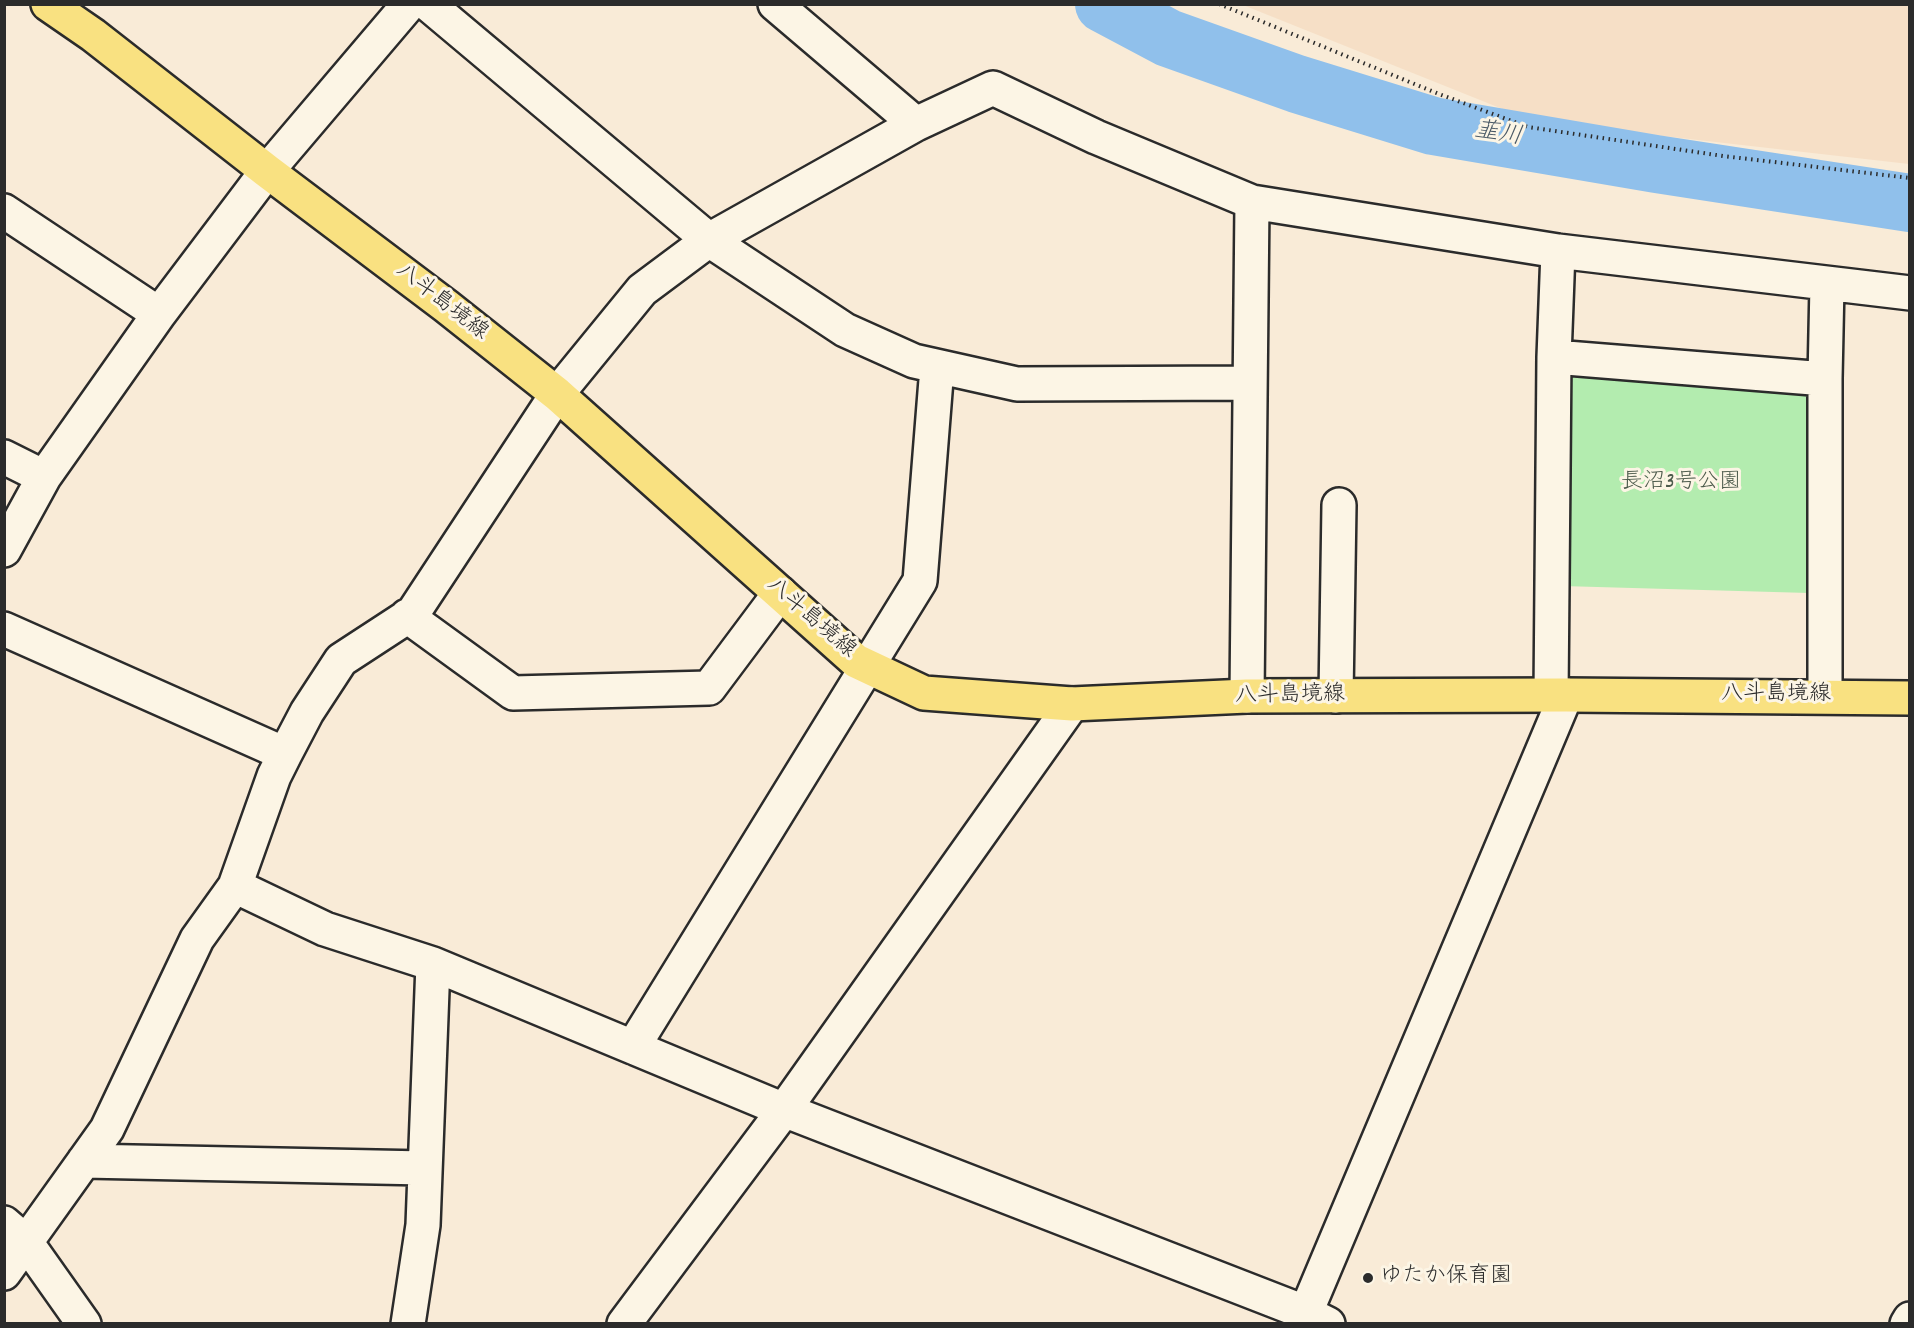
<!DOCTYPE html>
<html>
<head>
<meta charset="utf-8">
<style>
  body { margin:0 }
  #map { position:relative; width:1914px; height:1328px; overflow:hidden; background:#f9ebd7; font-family:Dekko,sans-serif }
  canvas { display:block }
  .frame { position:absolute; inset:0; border:6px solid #2b2b2b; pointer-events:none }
</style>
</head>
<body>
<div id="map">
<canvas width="1914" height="1328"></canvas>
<div class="frame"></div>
</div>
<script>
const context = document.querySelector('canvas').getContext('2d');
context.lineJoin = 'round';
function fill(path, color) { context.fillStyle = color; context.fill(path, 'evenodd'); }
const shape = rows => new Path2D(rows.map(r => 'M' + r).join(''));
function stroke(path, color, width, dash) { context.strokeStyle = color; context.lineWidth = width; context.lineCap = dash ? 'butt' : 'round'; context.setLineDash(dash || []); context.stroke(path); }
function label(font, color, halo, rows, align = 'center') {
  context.font = font + ' Dekko,"Klee One",sans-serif'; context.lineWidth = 6; context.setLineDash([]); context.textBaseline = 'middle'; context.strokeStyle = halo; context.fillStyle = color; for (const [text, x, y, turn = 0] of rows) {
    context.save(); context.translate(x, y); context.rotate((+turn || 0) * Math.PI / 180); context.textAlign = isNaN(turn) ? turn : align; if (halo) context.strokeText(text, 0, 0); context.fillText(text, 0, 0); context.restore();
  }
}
fill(shape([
  [1243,5,1909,5,1909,164,1566,125,1505,110]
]), '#f6dfc6');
fill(shape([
  [1583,368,1799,388,1813,403,1809,593,1562,586,1570,377]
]), '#b3ecaf');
stroke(shape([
  [1104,4,1168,38,1297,84,1433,126,1656,164,1910,203]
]), '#90c0eb', 58);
const minor = shape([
  [428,4,709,240,845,330,914,361,1017,384,1250,383],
  [775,4,916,124],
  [4,211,159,314],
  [1554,357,1825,379],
  [4,457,44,477],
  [4,550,44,477,159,314,267,171,409,4],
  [407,616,513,693,709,688,780,593],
  [4,629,285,754],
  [1247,696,1252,202],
  [1336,696,1339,505],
  [1551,696,1554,357,1558,251],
  [1825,696,1825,379,1827,284],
  [235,886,325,929,433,964,784,1110,1304,1312,1328,1324],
  [633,1047,920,581,937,367],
  [84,1161,425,1168],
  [4,1223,26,1242,84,1324],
  [4,1273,107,1129,197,939,235,886,274,776,285,754,307,712,341,660,413,613,557,394,642,290,709,240,916,124,993,88,1096,137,1252,202,1558,251,1910,293],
  [408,1324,423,1225,433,964],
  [624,1324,784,1110,1072,704],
  [1301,1324,1566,695],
  [1907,1324,1910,1319]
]);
const major = shape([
  [48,4,93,35,267,171,446,306,557,394,856,661,924,693,1072,704,1247,696,1566,695,1910,698]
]);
stroke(minor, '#2b2b2b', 38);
stroke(major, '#2b2b2b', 38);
stroke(shape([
  [1219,4,1439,94,1528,127,1723,156,1910,178]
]), '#2b2b2b', 4, [1.5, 4.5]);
stroke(minor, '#fcf5e5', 33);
stroke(major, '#f9e181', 33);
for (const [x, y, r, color] of [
  [1368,1278,6,"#2b2b2b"]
]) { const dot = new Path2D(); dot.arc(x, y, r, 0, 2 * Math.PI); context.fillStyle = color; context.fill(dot); stroke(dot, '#fcf5e5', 2); }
label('22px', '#2b2b2b', '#fcf5e5', [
  ["八斗島境線",441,303,38],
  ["八斗島境線",810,619,41],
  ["八斗島境線",1776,696],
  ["八斗島境線",1290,697,-1]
]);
label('22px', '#4d5b4c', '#fcf5e5', [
  ["長沼3号公園",1681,484]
]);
label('22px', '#2b2b2b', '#fcf5e5', [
  ["ゆたか保育園",1380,1278]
], 'left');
label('italic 24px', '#495865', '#fcf5e5', [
  ["韮川",1498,136,9]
]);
</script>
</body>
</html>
